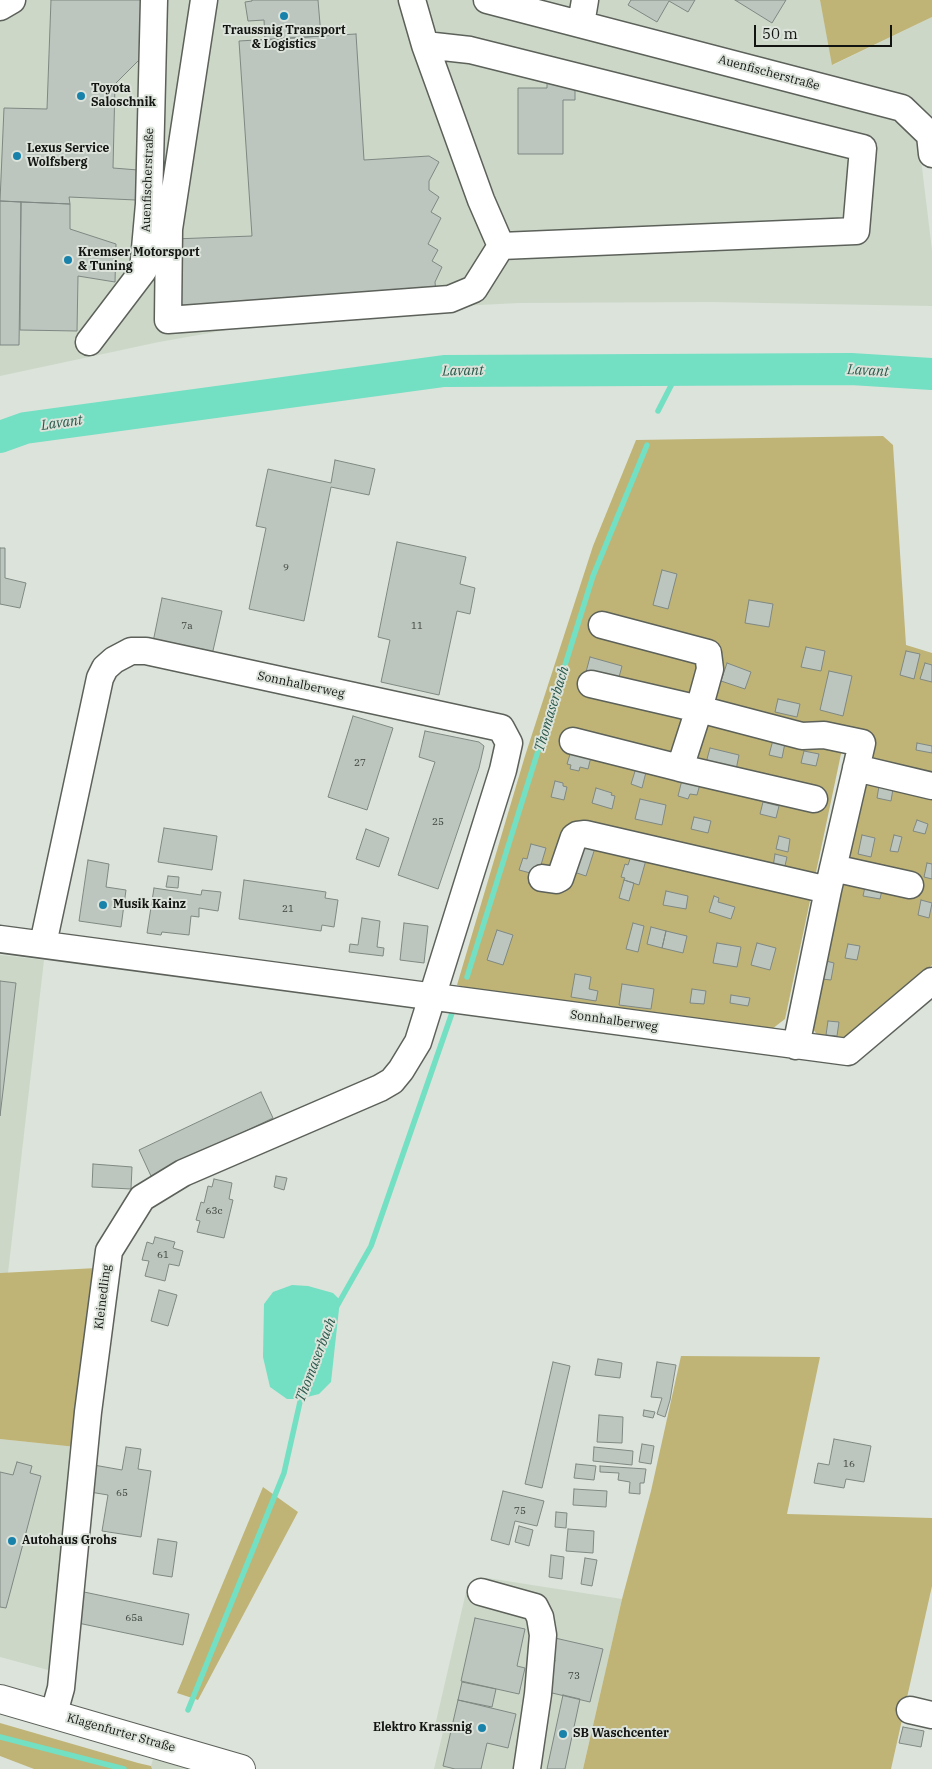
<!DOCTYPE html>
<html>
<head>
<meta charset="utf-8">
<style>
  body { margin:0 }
  #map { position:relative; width:932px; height:1769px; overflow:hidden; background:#dce3da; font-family:"IBM Plex Serif",serif }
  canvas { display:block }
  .scale { position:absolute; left:754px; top:25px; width:138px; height:22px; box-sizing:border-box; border:2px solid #121411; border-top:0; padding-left:6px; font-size:15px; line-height:18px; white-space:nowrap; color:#121411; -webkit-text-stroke:4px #dce3da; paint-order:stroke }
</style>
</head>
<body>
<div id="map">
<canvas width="932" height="1769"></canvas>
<div class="scale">50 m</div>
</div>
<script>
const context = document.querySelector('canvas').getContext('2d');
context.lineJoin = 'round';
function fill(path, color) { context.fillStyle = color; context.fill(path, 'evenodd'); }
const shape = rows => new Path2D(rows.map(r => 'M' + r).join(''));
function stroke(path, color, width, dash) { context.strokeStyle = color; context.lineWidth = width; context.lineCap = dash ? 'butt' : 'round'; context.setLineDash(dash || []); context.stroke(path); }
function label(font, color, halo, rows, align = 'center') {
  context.font = font + ' "IBM Plex Serif",serif'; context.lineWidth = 4; context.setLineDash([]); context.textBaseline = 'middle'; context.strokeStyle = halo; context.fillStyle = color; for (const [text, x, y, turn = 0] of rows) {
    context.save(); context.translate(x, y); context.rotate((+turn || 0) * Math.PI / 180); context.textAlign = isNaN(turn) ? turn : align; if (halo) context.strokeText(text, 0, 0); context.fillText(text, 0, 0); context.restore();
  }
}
fill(shape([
  [0,0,820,0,833,65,932,17,932,135,919,143,932,250,932,306,710,302,519,303,338,312,277,321,159,342,0,376],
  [0,955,44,960,8,1273,0,1273],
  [0,1439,76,1447,52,1671,0,1657],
  [487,1578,622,1599,583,1769,434,1769,443,1732,434,1730,466,1592],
  [153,1759,189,1769,152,1769,151,1766]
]), '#ccd7c8');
fill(shape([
  [820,0,932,0,932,17,832,65],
  [883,436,893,445,906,645,932,653,932,965,843,1042,821,1040,810,1025,876,738,845,735,785,1019,768,1032,475,990,457,985,525,756,593,546,636,440],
  [97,1268,76,1447,0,1439,0,1273],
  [681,1356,820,1357,787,1514,932,1518,932,1586,891,1769,583,1769,622,1599,651,1491],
  [263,1487,298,1512,198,1700,177,1693],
  [0,1723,138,1763,151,1766,152,1769,34,1769,0,1756]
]), '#bfb476');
fill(shape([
  [292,1285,308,1286,333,1293,340,1300,331,1382,319,1394,299,1399,287,1399,270,1387,263,1357,264,1304,273,1292]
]), '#73dfc3');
stroke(shape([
  [658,411,679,370],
  [467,977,593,576,647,445],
  [337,1306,371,1246,452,1013],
  [188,1710,284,1473,302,1393],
  [0,1737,124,1769]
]), '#73dfc3', 5.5);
stroke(shape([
  [0,437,25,428,444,371,851,369,932,374]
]), '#73dfc3', 32);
const building = shape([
  [51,0,141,0,143,56,115,84,113,168,138,170,136,200,69,197,70,204,0,201,4,108,47,109,51,0],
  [252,0,318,0,321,36,265,40,264,20,248,21,245,2,252,1,252,0],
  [631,0,695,0,688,12,669,1,657,22,628,5,631,0],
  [735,0,786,0,772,23,735,0],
  [356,34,364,160,429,156,439,162,429,181,429,190,439,197,431,212,441,218,428,244,438,250,432,261,442,267,435,282,436,294,178,306,174,239,252,236,239,41,356,34],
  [547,80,575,81,575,100,563,100,563,154,518,154,518,88,547,88,547,80],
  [0,201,21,202,19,345,0,345,0,201],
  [21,202,70,204,70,229,116,244,115,282,78,276,77,331,20,330,21,202],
  [335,460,375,469,369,495,331,487,304,621,249,609,266,528,256,526,268,469,331,483,335,460],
  [397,542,466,557,460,584,475,588,470,614,457,611,439,695,381,682,390,640,378,637,397,542],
  [0,548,5,548,5,578,26,583,20,608,0,604,0,548],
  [662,570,677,574,668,609,653,605,662,570],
  [162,598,222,611,212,655,153,642,162,598],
  [749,600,773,604,769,627,745,623,749,600],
  [806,647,825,651,821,671,801,667,806,647],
  [906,651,920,654,914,679,900,675,906,651],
  [590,657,622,666,618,681,586,672,590,657],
  [727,663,751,672,745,689,721,681,727,663],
  [925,663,932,665,932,682,920,679,925,663],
  [829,671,852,676,843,716,820,710,829,671],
  [778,699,800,704,797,717,775,712,778,699],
  [353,716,393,728,367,810,328,797,353,716],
  [425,731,479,742,484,746,479,768,438,889,398,875,435,762,419,757,425,731],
  [773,740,785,743,782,758,769,755,773,740],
  [917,743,932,746,932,753,916,750,917,743],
  [710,748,739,755,736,770,706,763,710,748],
  [571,751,591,757,588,769,580,767,579,771,570,769,571,765,567,764,571,751],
  [804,751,819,754,816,766,801,763,804,751],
  [636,768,646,772,642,788,631,784,636,768],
  [682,780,700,784,697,795,690,794,688,799,678,796,682,780],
  [555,781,563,783,563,786,567,787,564,800,551,797,555,781],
  [879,786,893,789,891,801,877,798,879,786],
  [596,788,612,793,611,795,615,796,612,809,592,803,596,788],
  [640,799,666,805,662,825,635,819,640,799],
  [763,802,779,806,776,818,760,814,763,802],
  [694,817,711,821,708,833,691,829,694,817],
  [917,820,928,824,925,834,913,831,917,820],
  [164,828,217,836,212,870,158,862,164,828],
  [366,829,389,838,379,867,356,859,366,829],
  [862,835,875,838,871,857,858,854,862,835],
  [894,835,902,837,898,852,890,851,894,835],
  [779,836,790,839,788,852,776,849,779,836],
  [578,839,596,845,586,876,568,870,578,839],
  [531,844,546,848,538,875,519,870,523,858,527,859,531,844],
  [775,854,787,857,784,870,773,867,775,854],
  [631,856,646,860,639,885,624,880,625,878,621,877,625,864,628,865,631,856],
  [88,860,109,864,106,887,126,890,121,927,79,921,88,860],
  [927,863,932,864,932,879,924,877,927,863],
  [168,876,179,877,178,888,166,887,168,876],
  [244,880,326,892,325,898,338,900,334,927,322,925,321,931,239,919,244,880],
  [624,880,634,883,629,901,619,898,624,880],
  [865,887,882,890,880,899,863,896,865,887],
  [154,888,201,895,202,890,221,892,218,911,199,908,199,917,191,916,189,935,162,932,161,935,147,933,154,888],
  [666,891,688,896,686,909,663,905,666,891],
  [714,896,719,898,718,902,735,907,731,919,709,912,714,896],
  [921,900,932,903,929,918,918,915,921,900],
  [362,918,380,921,377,947,384,948,383,956,349,952,350,944,358,945,362,918],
  [404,923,428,926,424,963,400,960,404,923],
  [633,923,644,926,638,952,626,949,633,923],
  [651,927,666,931,662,948,647,944,651,927],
  [497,930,513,935,503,965,487,960,497,930],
  [666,931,687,936,683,953,662,948,666,931],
  [717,943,741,947,737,967,713,963,717,943],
  [757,943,776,948,770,970,751,965,757,943],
  [848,944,860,946,857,960,845,958,848,944],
  [826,961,834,963,831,980,822,979,826,961],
  [575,974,591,977,589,989,598,991,596,1001,571,997,575,974],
  [0,981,16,983,0,1116,0,981],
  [622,984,654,989,651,1009,619,1005,622,984],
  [692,989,706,991,704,1004,690,1003,692,989],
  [731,995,750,998,748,1006,730,1003,731,995],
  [828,1021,839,1022,837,1036,826,1035,828,1021],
  [261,1092,273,1118,151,1176,139,1150,261,1092],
  [93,1164,132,1167,131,1189,92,1187,93,1164],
  [276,1176,287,1178,284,1190,274,1187,276,1176],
  [214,1179,232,1183,229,1199,233,1200,224,1238,197,1232,200,1221,196,1220,201,1202,204,1203,208,1186,212,1187,214,1179],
  [155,1237,175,1242,173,1248,183,1251,179,1266,169,1264,165,1281,145,1276,149,1261,142,1260,147,1242,153,1244,155,1237],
  [159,1290,177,1295,168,1326,151,1321,159,1290],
  [598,1359,622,1363,620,1378,595,1375,598,1359],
  [553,1362,570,1366,542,1488,525,1484,553,1362],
  [657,1362,676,1365,670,1400,665,1417,657,1414,662,1398,651,1397,657,1362],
  [644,1410,655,1412,653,1418,643,1416,644,1410],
  [599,1415,623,1417,622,1443,597,1442,599,1415],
  [834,1439,871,1446,864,1482,846,1479,844,1488,814,1483,818,1463,829,1465,834,1439],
  [642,1444,654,1446,651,1464,639,1462,642,1444],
  [126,1447,141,1449,138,1469,151,1471,141,1537,102,1531,108,1495,84,1491,88,1464,122,1470,126,1447],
  [594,1447,633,1451,632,1465,593,1461,594,1447],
  [17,1462,32,1466,30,1473,41,1476,6,1608,0,1607,0,1472,13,1475,17,1462],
  [576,1464,596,1466,594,1480,574,1478,576,1464],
  [600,1466,646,1469,644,1483,640,1483,640,1494,629,1493,630,1482,618,1480,619,1473,600,1472,600,1466],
  [574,1489,607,1491,606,1507,573,1505,574,1489],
  [503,1491,544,1501,537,1526,515,1521,509,1545,491,1540,503,1491],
  [556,1512,567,1513,566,1528,555,1527,556,1512],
  [519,1526,533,1530,529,1546,515,1542,519,1526],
  [568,1529,594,1531,593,1553,566,1551,568,1529],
  [158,1539,177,1542,172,1577,153,1574,158,1539],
  [551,1555,564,1557,562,1579,549,1577,551,1555],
  [585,1558,597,1560,592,1586,581,1584,585,1558],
  [84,1592,189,1614,183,1645,78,1623,84,1592],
  [475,1618,525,1629,517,1666,525,1668,519,1694,461,1681,475,1618],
  [555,1638,603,1649,590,1702,548,1692,555,1660,550,1659,555,1638],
  [462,1682,496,1689,492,1707,458,1700,462,1682],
  [563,1695,580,1699,565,1769,547,1769,563,1695],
  [458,1700,516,1714,508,1748,487,1743,481,1769,455,1769,443,1766,458,1700],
  [903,1727,924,1731,921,1747,899,1743,903,1727]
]);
fill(building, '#bcc6bf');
stroke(building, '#7f8882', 1);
const minor = shape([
  [204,0,169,229,168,320,450,299,474,289,501,246],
  [412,0,425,45,481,200,501,246,856,231,863,148,470,50,425,45],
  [487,0,902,108,930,135,932,154],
  [0,7,12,0],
  [581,24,585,0],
  [89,342,143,271,149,204,154,0],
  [591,684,699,709,710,669,708,653,602,625],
  [573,741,680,768,699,709,802,736,824,735,862,743,828,890,796,1046],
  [680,768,814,799],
  [856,768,932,786],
  [833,868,910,885],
  [542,878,556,880,560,878,574,837,577,835,585,834,828,890],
  [0,939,848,1052,932,981],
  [43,944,100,678,105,668,114,660,131,651,146,651,501,728,509,743,503,770,418,1042,401,1070,392,1081,380,1088,183,1173,142,1198,109,1251,88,1412,61,1688,54,1713],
  [481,1592,535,1607,540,1617,543,1635,538,1694,527,1769],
  [910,1710,932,1715]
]);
const major = shape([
  [0,1699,241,1769]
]);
stroke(minor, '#5c615a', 29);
stroke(major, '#5c615a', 30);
stroke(minor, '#fff', 26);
stroke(major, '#fff', 28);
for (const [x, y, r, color] of [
  [284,16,5,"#1982ab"],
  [81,96,5,"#1982ab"],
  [17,156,5,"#1982ab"],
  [68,260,5,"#1982ab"],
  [103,905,5,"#1982ab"],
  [12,1541,5,"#1982ab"],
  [482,1728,5,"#1982ab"],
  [563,1734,5,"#1982ab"]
]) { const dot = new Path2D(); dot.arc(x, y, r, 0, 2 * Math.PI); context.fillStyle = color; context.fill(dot); stroke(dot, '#dce3da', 2); }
label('10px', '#3c403c', null, [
  ["9",286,568],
  ["7a",187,626],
  ["11",417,626],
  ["27",360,763],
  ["25",438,822],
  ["21",288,909],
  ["63c",214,1211],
  ["61",163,1255],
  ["16",849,1464],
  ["65",122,1493],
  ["75",520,1511],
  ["65a",134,1618],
  ["73",574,1676]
]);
label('bold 12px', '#121411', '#dce3da', [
  ["Traussnig Transport",284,31,"center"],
  ["& Logistics",284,45,"center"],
  ["Toyota",91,89],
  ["Saloschnik",91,103],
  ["Lexus Service",27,149],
  ["Wolfsberg",27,163],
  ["Kremser Motorsport",78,253],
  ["& Tuning",78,267],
  ["Musik Kainz",113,905],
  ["Autohaus Grohs",22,1541],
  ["Elektro Krassnig",472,1728,"right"],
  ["SB Waschcenter",573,1734]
], 'left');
label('12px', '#121411', '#dce3da', [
  ["Auenfischerstraße",769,73,15],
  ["Auenfischerstraße",148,180,-88],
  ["Sonnhalberweg",301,685,12],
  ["Sonnhalberweg",614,1021,8],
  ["Kleinedling",103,1297,-83],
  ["Klagenfurter Straße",121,1733,16]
]);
label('italic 14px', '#29584b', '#dce3da', [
  ["Lavant",463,371,-1],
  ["Lavant",868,371,3],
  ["Lavant",62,423,-8],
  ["Thomaserbach",552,709,-73],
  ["Thomaserbach",316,1360,-69]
]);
</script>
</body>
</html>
